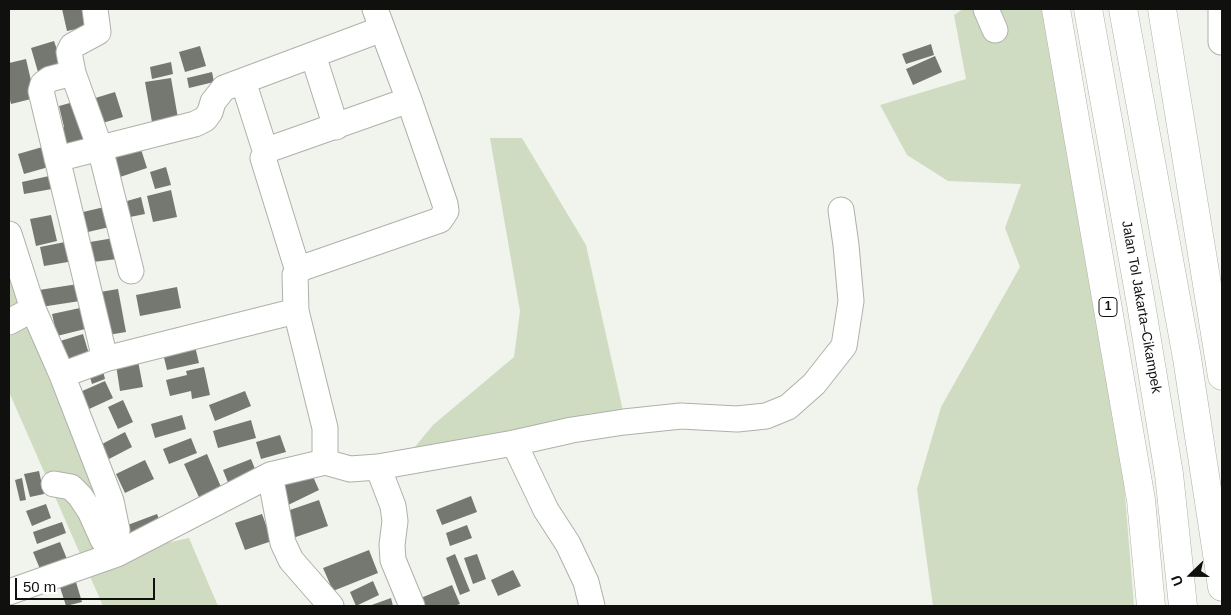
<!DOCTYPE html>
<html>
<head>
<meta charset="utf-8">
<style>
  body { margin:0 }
  #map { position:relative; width:1231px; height:615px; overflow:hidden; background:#f1f4ed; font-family:Helvetica,sans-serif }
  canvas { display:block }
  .frame { position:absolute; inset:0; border:10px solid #10110f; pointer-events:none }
  .north { position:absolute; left:1166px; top:550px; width:50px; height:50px; -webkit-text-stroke:4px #fff; paint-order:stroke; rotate:248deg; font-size:14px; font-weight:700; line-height:20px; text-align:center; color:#10110f }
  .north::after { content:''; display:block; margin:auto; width:18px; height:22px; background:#10110f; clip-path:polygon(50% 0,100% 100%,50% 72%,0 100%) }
  .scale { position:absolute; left:15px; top:578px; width:140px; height:22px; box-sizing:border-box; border:2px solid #10110f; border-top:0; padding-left:6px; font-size:15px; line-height:18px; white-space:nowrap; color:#10110f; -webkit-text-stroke:4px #fff; paint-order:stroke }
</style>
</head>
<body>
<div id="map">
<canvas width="1231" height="615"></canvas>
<div class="frame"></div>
<div class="north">U</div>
<div class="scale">50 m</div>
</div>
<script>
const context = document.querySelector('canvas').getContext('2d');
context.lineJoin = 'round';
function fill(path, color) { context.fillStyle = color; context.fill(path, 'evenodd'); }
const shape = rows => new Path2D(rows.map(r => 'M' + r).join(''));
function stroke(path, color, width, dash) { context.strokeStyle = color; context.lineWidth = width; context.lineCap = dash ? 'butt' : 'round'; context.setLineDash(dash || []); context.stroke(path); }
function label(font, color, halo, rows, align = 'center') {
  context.font = font + ' Helvetica,sans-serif'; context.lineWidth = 4.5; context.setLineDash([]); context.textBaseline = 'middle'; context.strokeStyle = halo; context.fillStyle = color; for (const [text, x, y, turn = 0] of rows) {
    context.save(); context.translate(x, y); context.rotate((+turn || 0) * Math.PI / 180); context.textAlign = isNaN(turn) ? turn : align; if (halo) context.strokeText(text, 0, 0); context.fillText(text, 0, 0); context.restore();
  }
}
fill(shape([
  [963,9,1046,9,1122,458,1134,606,933,606,917,489,941,407,1020,267,1005,228,1021,184,948,181,907,155,880,105,966,79,954,15],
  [490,138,522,138,586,245,623,411,488,461,390,477,433,425,514,357,520,311],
  [9,260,36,347,120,553,189,538,218,606,103,606,9,392]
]), '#d0dcc1');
fill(shape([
  [62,9,82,9,86,27,67,31],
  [54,41,62,64,38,72,31,48],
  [931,44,934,55,906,64,902,54],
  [200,46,206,66,185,72,179,52],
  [935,56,942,72,913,85,906,69],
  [26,59,35,98,11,104,9,96,9,63],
  [171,62,173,74,152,79,150,67],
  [212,72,214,82,189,88,187,78],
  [171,78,179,124,153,128,145,82],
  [115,92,123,117,99,124,92,99],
  [77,101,91,144,60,153,54,130,64,127,59,106],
  [139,143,147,168,117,178,109,152],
  [46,146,52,166,24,174,18,154],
  [166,167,171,185,155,189,150,172],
  [49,176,52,189,24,194,22,182],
  [171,190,177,217,153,222,147,196],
  [141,197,145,214,130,217,127,201],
  [113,205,118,225,88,232,83,212],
  [51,215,57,241,36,246,30,219],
  [114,238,117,259,93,262,90,242],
  [70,241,74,261,44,266,40,247],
  [78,284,80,301,41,307,39,290],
  [177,287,181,308,140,316,136,295],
  [118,289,126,332,108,335,100,292],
  [80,308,85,329,57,336,52,314],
  [83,334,89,354,63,362,57,342],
  [194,342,199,363,167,370,162,349],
  [138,361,143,387,120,391,116,365],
  [102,367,105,379,92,384,88,371],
  [204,367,210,395,192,399,191,391,170,396,166,380,187,375,186,371],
  [105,381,113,398,87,410,80,392],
  [245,391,251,406,215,421,209,405],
  [123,400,133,422,118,429,108,407],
  [182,415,186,429,155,438,151,424],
  [251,420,256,438,218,448,213,431],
  [125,432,132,447,109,459,102,444],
  [280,435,286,452,261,459,256,442],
  [191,438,197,453,169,464,163,449],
  [207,454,224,494,202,504,184,464],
  [251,459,259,479,231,490,223,470],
  [145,460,154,479,125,493,116,474],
  [39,471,44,494,30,497,24,474],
  [311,472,319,490,284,507,275,488],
  [22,478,26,500,20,501,15,480],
  [471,496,477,512,442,525,436,510],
  [319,500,328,526,290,539,281,513],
  [46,504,51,518,32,526,26,511],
  [157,514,163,529,130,541,125,526],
  [262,514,272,541,245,550,235,523],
  [62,522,66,533,37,544,33,532],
  [467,525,472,538,450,546,446,533],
  [60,542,67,559,40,569,33,552],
  [369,550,378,573,333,591,323,568],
  [455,554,470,591,460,595,446,558],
  [477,554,486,579,473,584,464,558],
  [513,570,521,586,498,596,491,580],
  [373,581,379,595,356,606,350,592],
  [76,582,82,602,66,606,60,587],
  [452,585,460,604,454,606,418,606,416,600],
  [391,598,393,606,369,606]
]), '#757771');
const minor = shape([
  [95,9,98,32,72,46,69,52,73,73,50,79,43,84,41,91,105,359],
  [986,9,995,30],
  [1221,42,1221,9],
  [313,55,336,127],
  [73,73,100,148,131,271],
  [243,81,266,153],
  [57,159,195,124,205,119,210,112,213,102,224,88,382,29],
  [9,234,33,309,62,375,111,501,117,530,114,545,117,554],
  [298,271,263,158,266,153,270,149,409,100],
  [9,322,33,309],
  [62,375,105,359,296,311],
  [514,443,572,430,624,422,681,416,737,419,766,416,788,407,814,384,844,346,851,301,846,245,841,210],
  [325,462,325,428,296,311,295,275,302,268,440,220,446,211,445,204,409,100,375,9],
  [378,467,393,506,395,521,392,545,393,560,412,606],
  [270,475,283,543,291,560,331,606],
  [54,484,71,487,80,496,90,511,103,540,114,545],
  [9,592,117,554,270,475,325,462,350,469,378,467,514,443,546,510,568,544,586,582,592,606]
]);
const highway = shape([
  [1056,9,1141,500,1151,606],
  [1088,9,1141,304,1169,474,1183,606],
  [1123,9,1187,358,1222,587],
  [1162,9,1222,376]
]);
stroke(minor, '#aeb1aa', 27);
stroke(highway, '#aeb1aa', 29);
stroke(minor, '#fff', 25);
stroke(highway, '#fff', 28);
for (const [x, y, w] of [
  [1108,307,18]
]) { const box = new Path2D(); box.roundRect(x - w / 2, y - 9.5, w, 19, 4); context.fillStyle = '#fff'; context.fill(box); stroke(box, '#10110f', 1); }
label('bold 12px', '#10110f', null, [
  ["1",1108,307]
]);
label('14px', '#10110f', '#fff', [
  ["Jalan Tol Jakarta–Cikampek",1141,307,80]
]);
</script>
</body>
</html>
